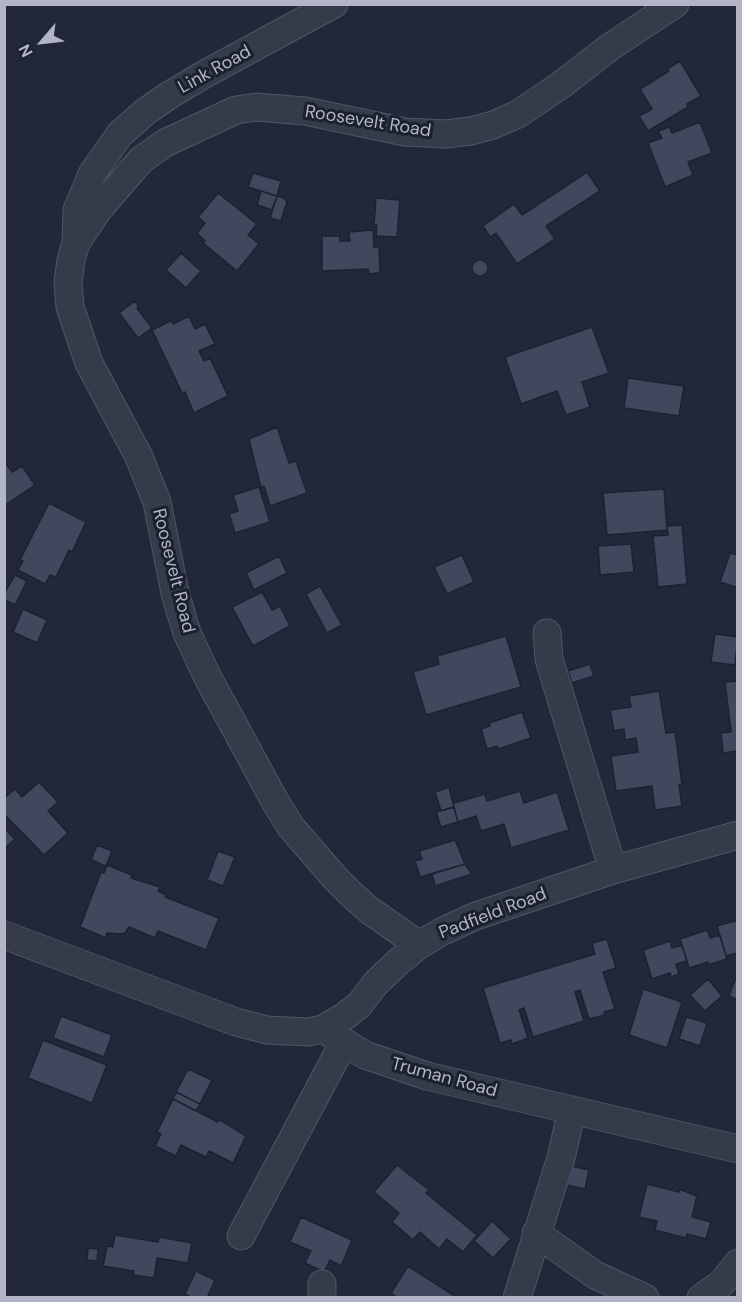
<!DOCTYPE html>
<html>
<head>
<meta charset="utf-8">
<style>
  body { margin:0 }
  #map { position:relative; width:742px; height:1302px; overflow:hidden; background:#22283a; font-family:"DM Sans",sans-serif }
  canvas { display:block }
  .frame { position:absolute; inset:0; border:6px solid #b1b5c6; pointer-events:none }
  .north { position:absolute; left:12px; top:12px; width:60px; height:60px; -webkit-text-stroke:4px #1b202f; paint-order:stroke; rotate:242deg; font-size:16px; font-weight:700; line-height:24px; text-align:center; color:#b1b5c6 }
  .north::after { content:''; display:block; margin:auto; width:21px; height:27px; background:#b1b5c6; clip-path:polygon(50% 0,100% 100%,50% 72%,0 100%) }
</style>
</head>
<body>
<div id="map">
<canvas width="742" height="1302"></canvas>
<div class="frame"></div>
<div class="north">N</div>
</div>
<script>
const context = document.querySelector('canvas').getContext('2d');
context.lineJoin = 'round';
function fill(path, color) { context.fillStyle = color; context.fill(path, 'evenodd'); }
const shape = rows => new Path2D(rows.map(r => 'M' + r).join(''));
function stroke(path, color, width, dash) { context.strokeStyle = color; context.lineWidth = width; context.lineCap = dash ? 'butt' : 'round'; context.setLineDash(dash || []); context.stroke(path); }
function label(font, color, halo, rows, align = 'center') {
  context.font = font + ' "DM Sans",sans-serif'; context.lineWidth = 6; context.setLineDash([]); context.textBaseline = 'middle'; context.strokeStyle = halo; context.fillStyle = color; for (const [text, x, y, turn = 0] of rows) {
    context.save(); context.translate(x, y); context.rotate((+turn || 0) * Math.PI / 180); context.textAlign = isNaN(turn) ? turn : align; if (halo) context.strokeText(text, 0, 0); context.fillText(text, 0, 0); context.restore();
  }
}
const building = shape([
  [680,61,701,96,687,104,688,107,648,131,639,116,652,109,640,89,669,71,667,69,680,61],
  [700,122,712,153,688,162,693,175,665,187,648,143,662,138,658,131,669,127,672,133,700,122],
  [587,172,600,191,546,226,555,239,517,264,496,233,490,237,483,226,514,204,522,215,587,172],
  [253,173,281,181,277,196,248,187,253,173],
  [261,191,277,196,272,210,257,205,261,191],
  [218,193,257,224,248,235,259,244,237,271,203,243,205,241,197,233,205,223,198,217,218,193],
  [277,196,284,198,287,202,281,221,270,218,277,196],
  [376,198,400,200,397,237,376,236,377,225,374,225,376,198],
  [373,230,374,247,379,247,380,273,369,274,368,269,322,271,322,236,340,236,340,241,350,241,349,232,373,230],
  [181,253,201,271,186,288,166,270,181,253],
  '472 268a8 8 0 1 1 16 0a8 8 0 1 1-16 0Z',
  [135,301,139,307,137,308,152,328,138,338,119,313,135,301],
  [189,316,195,329,205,324,215,344,199,351,204,361,210,358,228,396,194,413,185,392,182,393,152,330,172,320,173,324,189,316],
  [592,327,609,373,582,382,590,407,566,415,557,391,521,404,505,357,592,327],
  [628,378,684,386,679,416,624,408,628,378],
  [277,427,289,463,296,461,307,493,270,506,264,486,261,488,249,439,277,427],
  [4,461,12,472,22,466,35,485,4,506,4,461],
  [259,487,270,522,235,533,229,514,238,511,233,495,259,487],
  [664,489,667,530,607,535,603,493,664,489],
  [49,503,86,522,72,552,69,550,56,577,50,575,45,584,18,570,23,561,20,560,49,503],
  [682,525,687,584,658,587,653,536,668,535,667,526,682,525],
  [631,544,634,572,600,575,598,546,631,544],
  [730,553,738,555,738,588,720,582,730,553],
  [462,555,474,582,447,594,434,567,462,555],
  [279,556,287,573,254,590,246,573,279,556],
  [15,575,27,581,15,605,4,600,4,594,15,575],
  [320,586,342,625,327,633,306,594,320,586],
  [262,592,272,610,280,606,290,626,253,646,232,607,262,592],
  [23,609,47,620,37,643,13,632,23,609],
  [715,634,738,637,735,665,711,662,715,634],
  [506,636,521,687,426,715,413,672,439,664,437,656,506,636],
  [590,664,594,676,572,683,568,671,590,664],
  [738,681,738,751,723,753,721,733,731,732,725,682,738,681],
  [659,691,666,733,675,732,682,784,679,785,682,806,655,810,652,786,616,791,611,756,638,752,636,738,625,740,624,729,614,731,610,710,631,707,629,696,659,691],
  [522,712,531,738,498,749,497,746,487,749,481,729,490,726,489,723,522,712],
  [39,782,58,802,48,811,68,833,44,855,4,814,4,798,15,789,22,797,39,782],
  [449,787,454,807,441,811,435,792,449,787],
  [520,791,524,803,557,792,569,830,511,848,504,824,481,831,476,816,458,822,453,804,454,803,485,794,487,801,520,791],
  [454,807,458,822,441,827,436,812,454,807],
  [4,828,15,839,4,849,4,828],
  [455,840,465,864,420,877,415,861,422,859,419,851,455,840],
  [97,845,112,851,106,866,91,860,97,845],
  [218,851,235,857,223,886,207,880,218,851],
  [465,864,472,874,435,886,432,874,465,864],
  [107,865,132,875,131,878,160,887,158,891,166,895,165,897,219,918,206,950,158,931,155,938,129,927,125,933,120,934,107,933,106,938,80,927,101,872,104,873,107,865],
  [738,920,738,953,726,956,717,926,738,920],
  [707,930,710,938,720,935,727,959,708,965,708,962,689,968,680,939,707,930],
  [607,939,616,968,603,972,615,1009,604,1012,605,1015,589,1019,580,990,575,992,584,1021,533,1037,524,1008,519,1010,528,1038,512,1044,511,1040,500,1043,483,988,595,954,592,943,607,939],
  [670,941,672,948,682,945,687,961,676,964,679,974,671,977,670,973,652,979,643,950,670,941],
  [737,975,738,975,738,1000,729,996,737,975],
  [708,979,722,996,705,1011,690,995,708,979],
  [643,989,682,1002,667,1048,629,1035,643,989],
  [61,1016,112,1035,104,1057,53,1038,61,1016],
  [686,1017,707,1023,700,1046,679,1039,686,1017],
  [43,1040,107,1065,92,1103,28,1078,43,1040],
  [188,1069,212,1080,200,1104,176,1092,188,1069],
  [176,1092,200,1104,196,1111,173,1099,176,1092],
  [173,1099,218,1122,219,1119,246,1136,233,1163,209,1151,206,1157,181,1145,176,1156,155,1146,161,1134,157,1132,173,1099],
  [397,1165,429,1190,426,1193,477,1235,463,1252,447,1239,439,1249,420,1232,413,1240,392,1222,399,1213,374,1192,397,1165],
  [572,1166,589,1170,585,1189,567,1185,572,1166],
  [647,1184,679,1192,679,1189,697,1196,692,1217,711,1222,706,1239,687,1234,686,1238,655,1230,657,1221,639,1217,647,1184],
  [301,1217,352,1240,341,1266,330,1260,324,1272,305,1263,311,1251,290,1242,301,1217],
  [492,1221,511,1239,493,1258,474,1241,492,1221],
  [115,1235,158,1242,159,1237,192,1243,188,1263,157,1258,154,1278,133,1275,134,1271,103,1266,107,1246,113,1247,115,1235],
  [88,1248,98,1249,97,1261,87,1260,88,1248],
  [408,1266,458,1298,398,1298,391,1293,408,1266],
  [196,1271,215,1280,207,1298,192,1298,185,1294,196,1271]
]);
fill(building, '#41475c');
stroke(building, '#1d2231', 1.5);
const minor = shape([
  [76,242,77,210,92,174,120,134,145,112,168,96,203,75,334,4],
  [547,633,549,659,613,870],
  [4,935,236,1022,267,1030,308,1032,323,1029,345,1016,359,1005,376,983,398,962,419,945,443,931,476,916,613,870,738,835],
  [419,945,369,910,351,894,335,878,291,827,276,803,207,676,187,633,175,593,157,502,139,457,89,363,70,307,68,282,71,260,76,243,98,210,141,160,165,143,236,110,256,107,305,111,405,132,446,134,471,131,493,125,518,114,561,85,610,47,675,4],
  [323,1029,365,1055,427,1076,738,1149],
  [536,1233,595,1275,645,1298],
  [241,1236,344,1042],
  [322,1298,322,1284],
  [517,1298,561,1158,572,1110],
  [701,1298,722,1283,738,1263]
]);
stroke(minor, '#515565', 29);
stroke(minor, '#363b4a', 27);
label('18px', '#b1b5c6', '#1b202f', [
  ["Link Road",215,70,-29],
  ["Roosevelt Road",368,122,9],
  ["Roosevelt Road",173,571,76],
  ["Padfield Road",493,914,-21],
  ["Truman Road",444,1078,15]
]);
</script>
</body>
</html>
